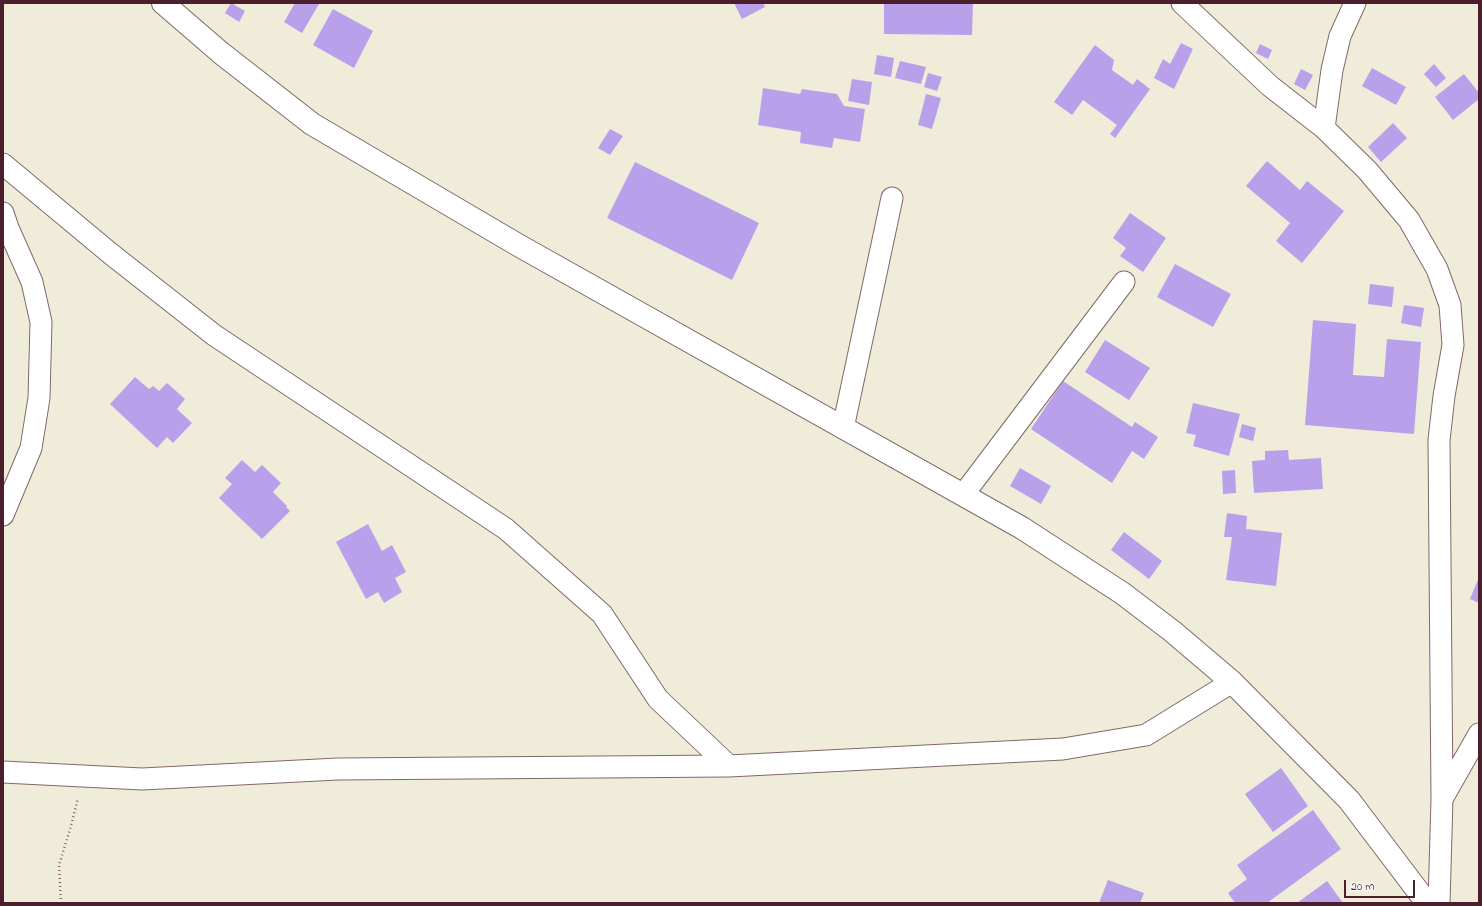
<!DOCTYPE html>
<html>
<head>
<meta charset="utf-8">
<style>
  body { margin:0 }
  #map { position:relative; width:1482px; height:906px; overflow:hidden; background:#efecda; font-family:"Indie Flower",sans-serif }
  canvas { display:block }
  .frame { position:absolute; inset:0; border:4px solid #4a1f2b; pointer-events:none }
  .scale { position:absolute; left:1344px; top:880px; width:71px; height:18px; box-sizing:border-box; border:2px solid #4a1f2b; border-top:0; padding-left:5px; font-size:12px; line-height:14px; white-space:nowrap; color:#4a1f2b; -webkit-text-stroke:3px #f6f6f2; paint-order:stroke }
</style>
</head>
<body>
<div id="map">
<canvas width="1482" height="906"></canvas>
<div class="frame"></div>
<div class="scale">20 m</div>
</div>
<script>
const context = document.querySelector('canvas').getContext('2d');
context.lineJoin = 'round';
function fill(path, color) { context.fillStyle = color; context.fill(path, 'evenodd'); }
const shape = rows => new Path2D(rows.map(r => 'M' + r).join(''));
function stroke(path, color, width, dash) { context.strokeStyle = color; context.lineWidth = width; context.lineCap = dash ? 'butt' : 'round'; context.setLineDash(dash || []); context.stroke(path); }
fill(shape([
  [231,3,245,11,239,22,225,13],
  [295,3,319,4,302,33,284,22],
  [734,3,763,3,765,7,742,19],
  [884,3,973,3,972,35,884,34],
  [333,9,373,31,354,68,313,45],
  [1181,43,1193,49,1174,89,1154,78,1163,59,1170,64],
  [1260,44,1272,50,1268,59,1256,53],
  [1095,45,1114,60,1112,70,1133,85,1137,79,1150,89,1115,138,1110,134,1117,125,1083,100,1072,115,1054,102],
  [877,55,894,58,891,77,874,74],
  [900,61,926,67,921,84,895,78],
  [1434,64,1446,78,1436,87,1424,74],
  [1372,68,1406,87,1396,105,1362,86],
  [1301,69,1313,75,1305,90,1294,84],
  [928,73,942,77,937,91,924,87],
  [1464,74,1479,93,1479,99,1453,120,1435,97],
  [852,79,872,82,869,105,848,101],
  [763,88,800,94,802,89,837,94,844,106,865,109,860,142,834,138,832,148,800,143,801,132,758,125],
  [926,94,941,98,932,129,918,125],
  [1393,123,1407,138,1381,162,1368,147],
  [610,129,623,136,610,155,598,148],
  [1267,161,1300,190,1307,181,1344,211,1302,263,1276,241,1290,223,1246,186],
  [635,162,759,223,732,280,607,218],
  [1130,213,1166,238,1143,272,1120,256,1126,248,1113,238],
  [1175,264,1231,294,1213,327,1157,297],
  [1370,284,1394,287,1392,307,1368,304],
  [1404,305,1424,308,1421,327,1401,323],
  [1313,320,1356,324,1353,375,1384,377,1387,339,1421,342,1414,434,1305,425],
  [1105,340,1150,368,1129,400,1085,372],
  [135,377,149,389,153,386,159,391,167,383,185,399,177,409,192,423,173,443,167,437,157,448,110,404],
  [1063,381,1132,427,1135,422,1158,437,1144,459,1132,451,1112,483,1031,429],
  [1193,403,1240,414,1229,456,1193,446,1196,435,1186,433],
  [1242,424,1256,428,1253,441,1239,437],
  [1288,450,1289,460,1321,458,1323,489,1254,493,1252,461,1265,460,1265,451],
  [242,460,255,472,262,465,281,483,273,492,287,506,286,507,290,511,262,539,219,498,232,484,225,478],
  [1020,468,1051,486,1041,504,1010,486],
  [1235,470,1236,493,1223,494,1222,471],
  [1227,513,1247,516,1246,529,1282,533,1276,586,1226,580,1232,537,1224,537],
  [368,524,382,551,392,545,406,572,395,578,402,592,384,603,378,592,366,599,336,542],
  [1124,532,1162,561,1149,579,1111,550],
  [1479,577,1479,603,1470,599],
  [1281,768,1308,806,1273,832,1245,794],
  [1313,810,1341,849,1267,903,1235,903,1228,893,1247,879,1237,865],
  [1108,880,1144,893,1140,903,1099,903],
  [1327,881,1343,903,1297,903]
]), '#b9a0ea');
const street = shape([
  [1182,3,1270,86,1324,128,1367,170,1409,220,1437,269,1450,305,1453,345,1444,396,1439,440,1442,799],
  [1324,128,1332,70,1340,36,1355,3],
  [3,164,111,254,214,335,506,529,602,614,658,699,729,766],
  [3,213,8,228,32,282,41,322,39,398,31,448,3,515],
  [843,428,892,198],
  [963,495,1124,282],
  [3,772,142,779,338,769,729,766,1063,749,1146,735,1232,682],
  [1439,903,1442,799,1479,734]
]);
const secondary = shape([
  [163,3,221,53,312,124,518,245,1022,528,1122,593,1172,631,1232,682,1349,800,1427,903]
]);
stroke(street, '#846768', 23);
stroke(secondary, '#846768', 24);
stroke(shape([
  [61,903,59,865,71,826,78,798]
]), '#846768', 2.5, [1, 3]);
stroke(street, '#fff', 21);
stroke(secondary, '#fff', 22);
</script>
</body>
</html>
